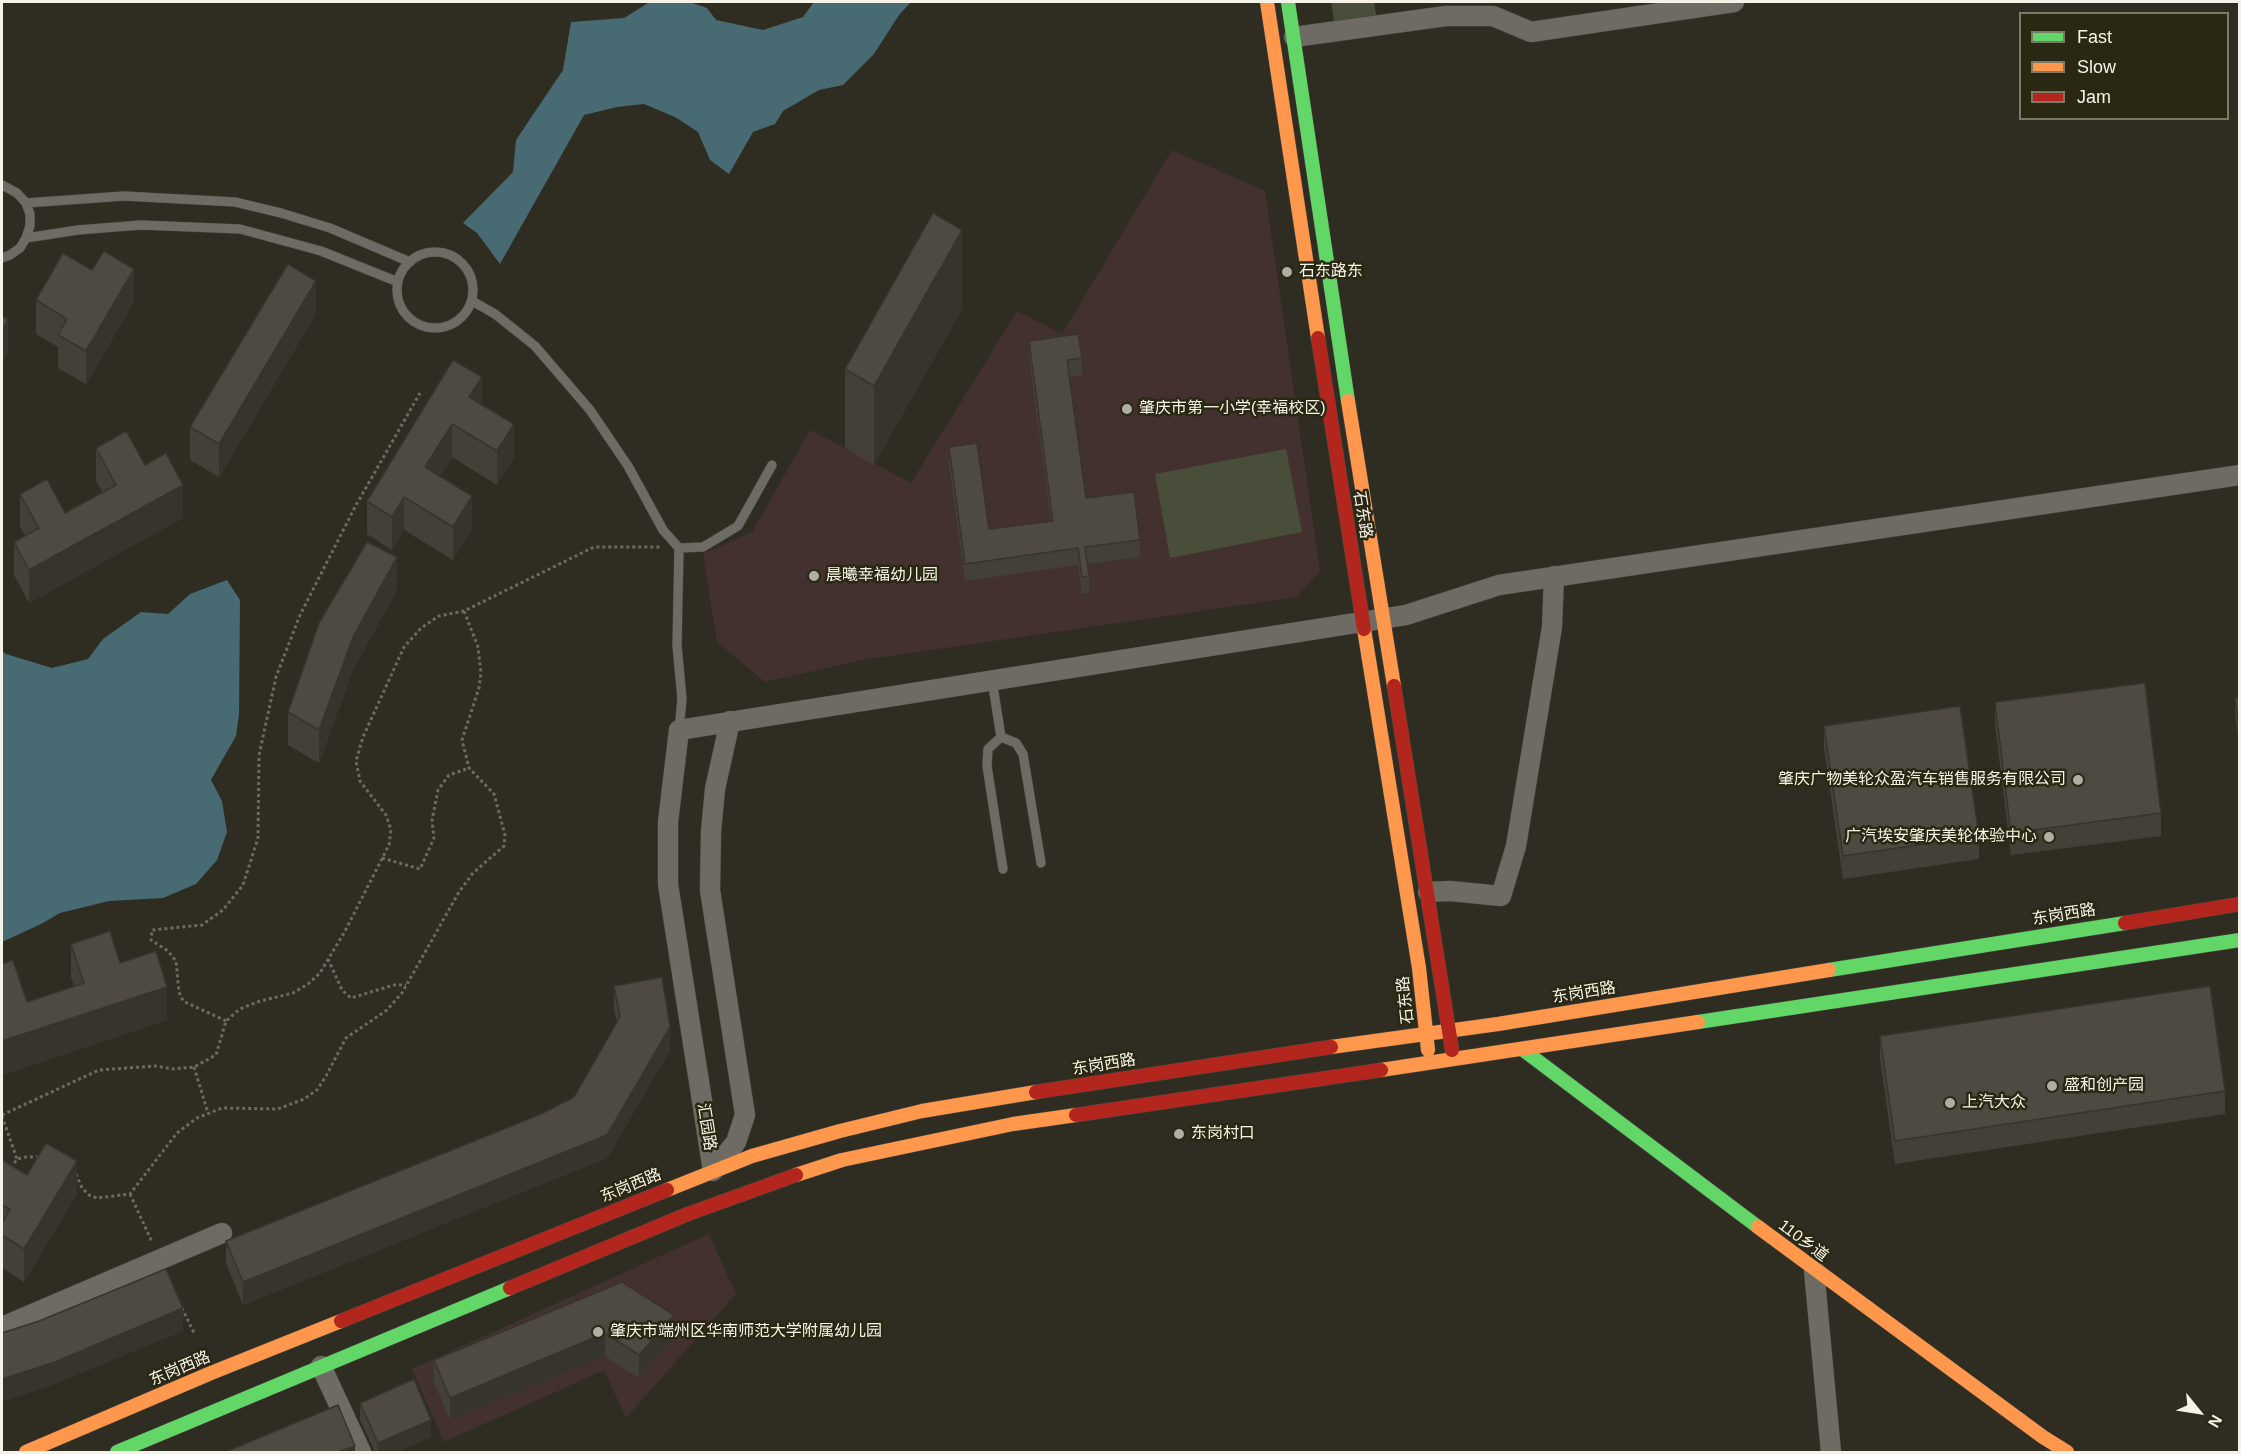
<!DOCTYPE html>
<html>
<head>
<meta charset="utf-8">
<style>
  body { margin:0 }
  #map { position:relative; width:2241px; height:1454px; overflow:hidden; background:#2f2d22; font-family:Helvetica,sans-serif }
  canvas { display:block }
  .frame { position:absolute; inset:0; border:3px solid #f5f3e7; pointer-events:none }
  .legend { position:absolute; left:2019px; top:12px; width:210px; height:108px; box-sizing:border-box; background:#2a2713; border:2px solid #7b7968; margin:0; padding:8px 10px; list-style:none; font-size:18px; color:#f5f3e7 }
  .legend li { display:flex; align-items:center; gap:12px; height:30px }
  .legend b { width:30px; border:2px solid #7b7968 }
  .north { position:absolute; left:2169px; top:1382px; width:60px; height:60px; -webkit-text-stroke:4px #2a2713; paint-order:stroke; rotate:120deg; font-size:16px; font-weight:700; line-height:24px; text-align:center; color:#f5f3e7 }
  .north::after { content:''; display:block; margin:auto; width:21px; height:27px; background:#f5f3e7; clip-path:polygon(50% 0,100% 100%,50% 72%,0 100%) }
</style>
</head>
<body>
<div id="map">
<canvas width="2241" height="1454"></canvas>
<div class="frame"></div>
<ul class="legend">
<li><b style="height:8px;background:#63d668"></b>Fast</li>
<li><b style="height:8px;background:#ff974d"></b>Slow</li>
<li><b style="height:8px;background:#b3261e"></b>Jam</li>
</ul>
<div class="north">N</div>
</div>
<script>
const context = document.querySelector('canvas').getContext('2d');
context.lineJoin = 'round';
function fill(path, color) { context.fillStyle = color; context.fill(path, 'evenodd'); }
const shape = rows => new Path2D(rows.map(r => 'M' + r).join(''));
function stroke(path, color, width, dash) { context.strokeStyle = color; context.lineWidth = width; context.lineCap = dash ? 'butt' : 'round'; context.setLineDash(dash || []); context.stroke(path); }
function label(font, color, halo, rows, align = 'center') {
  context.font = font + ' Helvetica,"Noto Sans SC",sans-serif'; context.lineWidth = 5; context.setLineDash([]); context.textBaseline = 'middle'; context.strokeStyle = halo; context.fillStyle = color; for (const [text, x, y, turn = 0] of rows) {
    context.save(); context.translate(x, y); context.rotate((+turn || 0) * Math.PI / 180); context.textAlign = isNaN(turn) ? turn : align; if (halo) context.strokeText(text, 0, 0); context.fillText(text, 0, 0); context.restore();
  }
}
fill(shape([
  [1172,150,1265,191,1320,571,1297,597,862,660,765,682,717,642,703,554,752,532,810,430,911,483,1017,311,1062,334],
  [709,1234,736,1294,626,1418,604,1370,444,1442,412,1369]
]), '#433130');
fill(shape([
  [1331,2,1374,2,1376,15,1334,21],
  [1286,449,1302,532,1170,558,1155,474]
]), '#494e3b');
fill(shape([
  [664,2,690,2,707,8,716,20,763,30,803,17,814,2,911,2,899,15,874,54,843,85,819,90,783,111,775,124,753,132,729,174,710,160,698,132,675,117,644,104,617,107,584,115,500,264,477,233,463,223,513,172,516,140,563,70,571,22,624,18,648,3],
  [227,580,240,600,239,714,236,736,211,780,222,801,227,832,217,860,196,884,163,898,109,901,60,913,41,924,2,942,2,651,6,654,52,668,88,659,103,639,141,612,168,614,190,594]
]), '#486a73');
const lane = shape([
  [2,185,17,193,26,203,30,214,30,226,26,238,20,248,10,255,2,258],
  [26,203,124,196,235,202,281,213,330,228,410,262],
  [26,238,78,230,141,225,240,229,321,251,398,282],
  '397 290a38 38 0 1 1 76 0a38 38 0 1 1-76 0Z',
  [472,301,495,314,535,346,590,410,628,466,663,530,679,548,703,547,738,526,772,465],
  [992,680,1001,737],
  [679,730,682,699,677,645,679,548],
  [1003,869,987,766,988,749,1001,737,1016,743,1023,754,1041,863]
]);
const street = shape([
  [1294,37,1446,16,1493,16,1531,32,1734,2],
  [1428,892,1450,891,1501,896,1516,846,1552,627,1554,576],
  [713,1171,668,884,668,822,679,730,1406,615,1499,585,2240,475],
  [713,1171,736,1142,745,1115,710,890,711,832,715,789,730,721],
  [1814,1270,1831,1452],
  [2,1327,222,1233],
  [321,1366,361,1452]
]);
const fast = shape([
  [1288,2,1348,401],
  [1829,970,2125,923],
  [1698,1022,2240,940],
  [1522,1049,1758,1227],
  [117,1452,510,1288]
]);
const slow = shape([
  [1267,2,1318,338],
  [1348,401,1394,686],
  [1364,629,1419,968,1428,1050],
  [1331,1047,1498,1024,1829,970],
  [1381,1070,1698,1022],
  [796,1175,842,1160,1013,1124,1076,1115],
  [667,1190,752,1156,840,1131,922,1111,1036,1092],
  [1758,1227,2043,1437,2067,1452],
  [26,1452,211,1373,341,1321]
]);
const jam = shape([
  [1318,338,1364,629],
  [1394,686,1452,1050],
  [2125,923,2240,904],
  [1036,1092,1331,1047],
  [1076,1115,1381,1070],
  [510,1288,688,1214,796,1175],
  [341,1321,667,1190]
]);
stroke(lane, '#4b4940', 10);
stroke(street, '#4b4940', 21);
stroke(fast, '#4b4940', 15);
stroke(slow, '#4b4940', 15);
stroke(jam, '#4b4940', 15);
stroke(shape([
  [382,858,420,869,434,838,432,820,438,790,449,775,469,768],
  [328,959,342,990,351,998,394,985,406,985],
  [226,1021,183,1001,179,992,176,961,168,951,151,940,152,930,202,925,223,910,243,885,258,838,259,755,276,677,300,615,355,507,420,393],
  [194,1067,208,1113],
  [2,1115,99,1070,155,1066,173,1069,194,1067,216,1055,226,1021,240,1009,257,1002,293,993,308,984,320,973,345,931,389,845,391,830,386,815,360,781,356,761,363,737,404,647,421,628,439,616,464,611,594,547,660,547],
  [2,1116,17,1159],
  [11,1168,17,1159,26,1157,41,1157],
  [76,1174,82,1188,89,1195,97,1198,130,1194,177,1133,197,1118,222,1108,278,1109,304,1099,317,1090,326,1076,346,1038,387,1010,402,993,459,892,473,873,504,846,505,835,494,794,469,768,462,740,479,688,481,673,478,647,464,611],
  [130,1194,152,1242],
  [182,1308,194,1333]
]), '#6c6b63', 3, [3, 3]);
stroke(lane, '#6d6b63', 9);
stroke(street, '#6d6b63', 20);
stroke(fast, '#63d668', 14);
stroke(slow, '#ff974d', 14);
stroke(jam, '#b3261e', 14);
fill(shape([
  [36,300,134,302,86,384,58,368,58,347,36,334],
  [962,309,874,465,845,448,845,369],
  [316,314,219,477,190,460,190,427],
  [1029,341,1082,358,1082,375,1070,377,1086,498,1140,540,1140,557,1087,564,1089,576,1089,593,1082,594,1078,565,965,581,949,465,949,447,989,529,1051,521,1029,358],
  [453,360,514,457,497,485,452,457,440,476,472,529,453,560,404,530,392,550,367,534,367,501],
  [96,448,145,465,183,518,29,603,14,575,14,542,25,536,20,527,20,494,65,513,102,492,96,481],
  [397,590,353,670,319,763,288,745,288,712],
  [2240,697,2240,749,2235,715,2235,698],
  [1995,702,2161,813,2161,836,2011,855,1995,725],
  [1824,726,1979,836,1979,859,1843,879,1824,748],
  [71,944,120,963,167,1020,2,1075,2,964,27,1002,74,986,71,977],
  [614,986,670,1050,607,1158,243,1305,226,1263,226,1241,541,1114,574,1097,617,1022,614,1009],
  [1880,1036,2225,1091,2225,1114,1895,1164,1880,1059],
  [2,1160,27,1175,77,1194,24,1282,2,1268],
  [622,1282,674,1338,639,1378,605,1356,450,1420,434,1382,434,1360],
  [360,1403,431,1437,396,1452,375,1452,360,1420]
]), '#434038');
fill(shape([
  [962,230,962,309,874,465,874,386],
  [134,269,134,302,86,384,86,351],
  [316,281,316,314,219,477,219,444],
  [8,319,8,352,2,364,2,331],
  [482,377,482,410,469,397],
  [452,424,452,457,425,500,425,467],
  [514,424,514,457,497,485,497,451],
  [183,485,183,518,29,603,29,570],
  [472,496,472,529,453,560,453,527],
  [404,497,404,530,392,550,392,517],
  [397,557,397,590,353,670,319,763,319,730,353,637],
  [167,987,167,1020,2,1075,2,1041],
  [670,1027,670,1050,607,1158,243,1305,243,1282,607,1135],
  [77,1161,77,1194,24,1282,24,1249],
  [183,1308,183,1331,55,1384,2,1402,2,1379],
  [674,1315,674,1338,639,1378,639,1355],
  [605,1333,605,1356,450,1420,450,1398],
  [431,1420,431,1437,396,1452,378,1452,378,1443],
  [355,1446,355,1452,338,1452]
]), '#37342e');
const building = shape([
  [933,213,962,230,874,386,845,369,933,213],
  [104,251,134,269,86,351,58,335,67,319,36,300,63,253,92,270,104,251],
  [288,264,316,281,219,444,190,427,288,264],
  [2,316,8,319,2,331,2,316],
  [1078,334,1082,358,1067,360,1086,498,1134,492,1140,540,1085,547,1089,576,1082,577,1078,548,965,564,949,447,977,443,989,529,1053,521,1029,341,1078,334],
  [453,360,482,377,469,397,514,424,497,451,452,424,425,467,472,496,453,527,404,497,392,517,367,501,453,360],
  [126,431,145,465,166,453,183,485,29,570,14,542,39,528,20,494,47,479,65,513,116,485,96,448,126,431],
  [367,542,397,557,353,637,319,730,288,712,319,623,367,542],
  [2145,683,2161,813,2011,833,1995,702,2145,683],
  [2240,697,2240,732,2235,698,2240,697],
  [1960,706,1979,836,1843,856,1824,726,1960,706],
  [110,931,120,963,156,951,167,987,2,1041,2,964,13,960,27,1002,84,983,71,944,110,931],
  [662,977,670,1027,607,1135,243,1282,226,1241,541,1114,574,1097,620,1017,614,986,662,977],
  [2210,986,2225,1091,1895,1141,1880,1036,2210,986],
  [46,1143,77,1161,24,1249,2,1235,2,1223,10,1209,2,1205,2,1160,27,1175,46,1143],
  [166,1269,183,1308,55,1362,2,1379,2,1333,39,1321,166,1269],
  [622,1282,674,1315,639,1355,605,1333,450,1398,434,1360,622,1282],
  [414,1379,431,1420,378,1443,360,1403,414,1379],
  [338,1405,355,1446,338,1452,225,1452,338,1405]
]);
fill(building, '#4e4a41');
stroke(building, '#37342e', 1.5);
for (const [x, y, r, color] of [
  [1287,272,6,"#b0aea2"],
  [1127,409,6,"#b0aea2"],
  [814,576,6,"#b0aea2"],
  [2078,780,6,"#b0aea2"],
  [2049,837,6,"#b0aea2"],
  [2052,1086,6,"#b0aea2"],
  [1950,1103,6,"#b0aea2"],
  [1179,1134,6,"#b0aea2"],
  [598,1332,6,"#b0aea2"]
]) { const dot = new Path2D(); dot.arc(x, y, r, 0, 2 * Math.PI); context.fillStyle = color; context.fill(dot); stroke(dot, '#2a2713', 2); }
label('16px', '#f5f3e7', '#2a2713', [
  ["石东路东",1299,272],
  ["肇庆市第一小学(幸福校区)",1139,409],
  ["晨曦幸福幼儿园",826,576],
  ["肇庆广物美轮众盈汽车销售服务有限公司",2066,780,"right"],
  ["广汽埃安肇庆美轮体验中心",2037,837,"right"],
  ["盛和创产园",2064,1086],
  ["上汽大众",1962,1103],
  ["东岗村口",1191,1134],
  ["肇庆市端州区华南师范大学附属幼儿园",610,1332]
], 'left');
label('16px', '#f5f3e7', '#2a2713', [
  ["石东路",1362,515,81],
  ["东岗西路",2064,915,-9],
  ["东岗西路",1584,993,-9],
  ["石东路",1406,1000,-96],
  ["东岗西路",1104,1065,-9],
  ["汇园路",706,1127,81],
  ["东岗西路",631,1186,-22],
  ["110乡道",1803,1241,37],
  ["东岗西路",180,1369,-23]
]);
</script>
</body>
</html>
